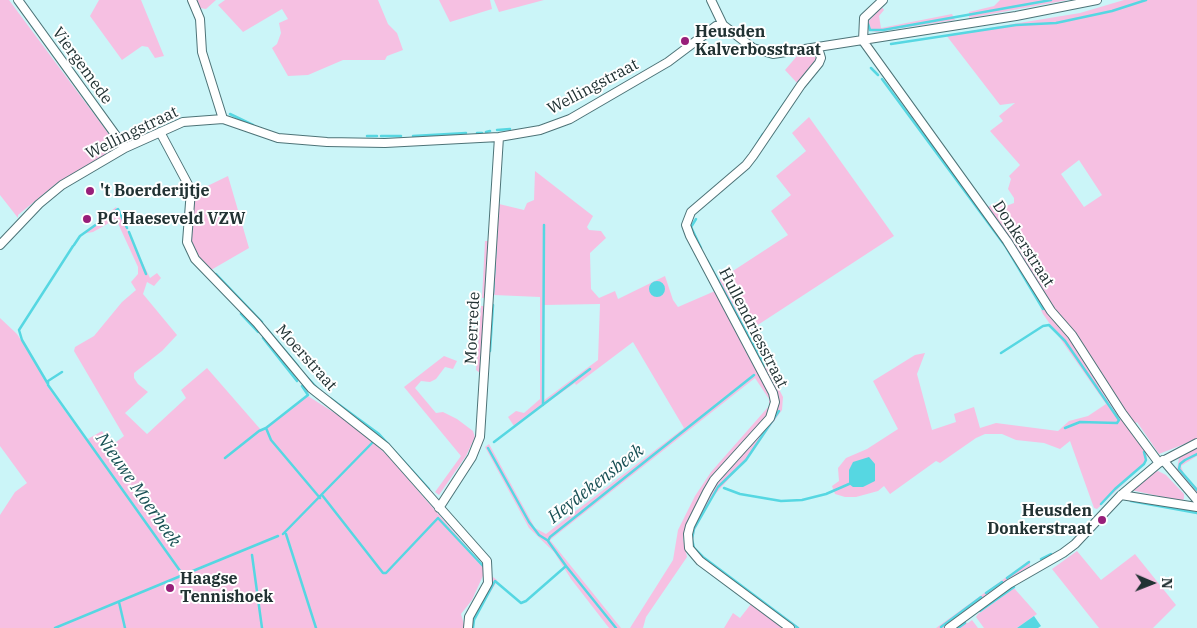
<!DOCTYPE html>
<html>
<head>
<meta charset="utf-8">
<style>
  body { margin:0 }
  #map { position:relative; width:1197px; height:628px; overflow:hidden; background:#cbf5f8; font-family:"IBM Plex Serif",serif }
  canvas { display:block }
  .north { position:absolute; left:1127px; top:558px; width:50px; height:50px; -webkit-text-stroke:4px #fff; paint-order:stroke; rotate:91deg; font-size:14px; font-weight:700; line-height:20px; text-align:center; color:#213233 }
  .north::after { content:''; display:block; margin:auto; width:18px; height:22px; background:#213233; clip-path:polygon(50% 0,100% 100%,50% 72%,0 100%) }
</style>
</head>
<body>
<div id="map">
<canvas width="1197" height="628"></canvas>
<div class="north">N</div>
</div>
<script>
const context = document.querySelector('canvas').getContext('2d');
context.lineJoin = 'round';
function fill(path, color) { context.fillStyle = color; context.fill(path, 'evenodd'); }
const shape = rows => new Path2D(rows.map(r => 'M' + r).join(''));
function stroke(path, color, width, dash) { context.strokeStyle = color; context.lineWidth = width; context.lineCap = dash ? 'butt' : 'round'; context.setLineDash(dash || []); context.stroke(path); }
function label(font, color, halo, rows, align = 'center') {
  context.font = font + ' "IBM Plex Serif",serif'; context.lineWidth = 4; context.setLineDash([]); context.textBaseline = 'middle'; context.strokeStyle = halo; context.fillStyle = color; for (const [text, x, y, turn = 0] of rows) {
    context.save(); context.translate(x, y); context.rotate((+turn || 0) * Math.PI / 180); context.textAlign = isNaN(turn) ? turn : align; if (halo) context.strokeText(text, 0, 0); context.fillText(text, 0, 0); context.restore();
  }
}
fill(shape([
  [0,0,9,0,117,145,116,149,57,183,18,215,18,218,0,195],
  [99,0,141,0,164,56,155,58,148,47,142,46,122,60,90,16],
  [196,0,216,0,206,9,200,8],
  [225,0,378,0,388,24,397,33,403,50,387,56,385,60,343,60,308,75,288,76,272,48,277,44,281,33,279,23,288,19,282,9,243,32,218,5],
  [439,0,490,0,492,9,450,22],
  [494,0,544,0,499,12],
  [1000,0,1068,0,969,18,969,12,994,6],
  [1124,0,1197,0,1197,439,1159,454,1137,422,1130,429,1147,454,1146,462,1097,509,1094,508,1070,441,1060,449,1044,443,1016,440,1002,434,985,434,976,438,940,463,936,461,890,494,884,486,878,491,856,497,845,497,835,494,832,486,839,481,838,468,846,458,867,449,898,429,873,381,915,355,925,353,917,374,932,430,956,422,954,414,974,407,980,428,996,423,1058,431,1069,421,1088,416,1106,404,1043,314,1041,310,1045,308,1052,319,1058,314,988,207,997,202,1006,206,1014,203,1014,198,1008,189,1011,179,1009,176,1020,165,990,131,1003,121,999,116,1015,103,1000,105,946,35,1080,13],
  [1079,160,1102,195,1084,207,1061,174],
  [882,7,884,10,879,16,881,28,952,14,955,20,876,32,867,30,866,24],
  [812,54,816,58,815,63,797,83,785,70,797,56],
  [809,117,894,236,747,332,778,387,783,397,782,410,751,454,711,499,695,530,693,541,695,549,706,559,800,628,793,628,705,563,691,547,691,532,713,487,777,407,744,333,747,331,719,280,788,235,771,211,791,195,776,176,806,151,792,133],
  [535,171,593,216,587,227,589,230,601,231,606,238,590,253,591,289,599,298,615,291,618,299,665,276,673,300,678,307,715,291,771,398,769,413,704,489,685,528,683,539,687,557,646,617,643,628,630,628,673,560,678,530,695,496,711,472,769,406,769,399,755,378,550,540,621,628,609,628,571,579,554,552,529,528,485,447,489,444,535,528,546,534,684,428,633,342,576,385,575,383,514,426,508,417,516,411,524,413,540,399,540,297,494,295,499,204,524,210,527,203,534,200],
  [600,304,598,360,543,401,544,305],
  [228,176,249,248,211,270,201,261,189,238,195,192],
  [116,207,150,278,157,273,161,278,154,286,147,282,143,294,177,335,162,351,134,373,134,378,138,384,148,392,125,413,147,434,186,398,181,390,207,368,261,430,308,396,355,426,387,455,486,569,472,600,461,614,465,628,0,628,0,515,15,492,27,483,0,446,0,318,17,334,44,376,47,386,86,440,102,431,104,434,103,443,107,449,124,436,74,351,75,347,94,336,122,302,136,290,131,282,138,274,138,267,116,219,93,232,82,234],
  [485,241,488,241,485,298,482,298],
  [481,306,484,306,480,373,476,370],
  [444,356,457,361,453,369,445,367,436,379,430,382,421,381,415,388,436,413,443,412,457,419,473,431,475,437,466,456,439,495,435,492,461,456,404,387],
  [1197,448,1197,456,1181,466,1184,474,1197,488,1197,494,1177,470,1179,458],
  [1158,471,1166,475,1184,494,1184,499,1181,501,1131,490,1152,473],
  [1077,551,1101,580,1135,554,1176,605,1153,628,1099,628,1052,569],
  [1030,560,1030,567,944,628,936,628],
  [493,577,497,580,496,583,482,606,478,604],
  [1014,588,1037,614,1017,628,984,628,976,617,978,614],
  [751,604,784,628,724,628,733,613,740,618],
  [972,620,978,628,955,628,964,622,968,623]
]), '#f6c0e2');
fill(shape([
  '649 289a8 8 0 1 1 16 0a8 8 0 1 1-16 0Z',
  [869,457,875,464,875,481,863,487,853,487,849,484,849,470,853,462],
  [1034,616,1041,626,1038,628,1017,628]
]), '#56d7e2');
stroke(shape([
  [868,24,870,30,883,30,1051,0],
  [891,44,1016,25,1056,23,1112,11,1146,0],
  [871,68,878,75],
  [882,79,1006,247,1043,309],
  [230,114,253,125],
  [770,124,786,101],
  [497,130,510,129],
  [486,132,490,131],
  [477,133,482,133],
  [367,136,377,136],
  [381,136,401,136],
  [413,136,466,133],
  [757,144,763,134],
  [696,219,691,227,701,248],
  [129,232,146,274],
  [74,245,80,236,118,209,127,228],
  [707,260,765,366],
  [216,274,262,322],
  [493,294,496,236],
  [241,314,258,332],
  [267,329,298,366],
  [263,338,297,381],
  [490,351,493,305],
  [1001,353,1043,326,1049,325,1065,341,1119,420,1117,423,1080,422,1065,428],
  [62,372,48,381,48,385,183,575,278,536],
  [304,374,318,389],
  [48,384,22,340,19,330,73,246],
  [302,386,308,395,266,428,271,440,320,498],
  [330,398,379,434,429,489],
  [543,405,544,225],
  [779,411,746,460,718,487,694,529,692,539,694,548,703,557,798,628],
  [494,442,590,369],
  [488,448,529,522,539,535,547,540],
  [1197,454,1185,460,1180,464,1179,469,1197,490],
  [225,458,259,431,266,428],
  [724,488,740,494,781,501,802,500,826,494,849,484],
  [322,495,383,573,386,573,438,518,484,567],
  [1131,501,1197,513],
  [1101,504,1115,489,1144,464,1146,460,1144,452],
  [283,534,373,442],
  [286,534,316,628],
  [252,555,262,628],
  [1041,559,1051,554],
  [566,566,616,628],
  [1007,578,1029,562],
  [986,593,1002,582],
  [119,602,125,628],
  [980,611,1014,587],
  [941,627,981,597],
  [55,628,183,575],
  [473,628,474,620,495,581,521,603,526,601,566,566,548,541,550,537,754,375],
  [958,628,965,623]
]), '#56d7e2', 2.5);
const minor = shape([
  [18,0,125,148],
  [192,0,200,19,202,52,223,119],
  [711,0,723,25],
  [883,0,864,18,863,41,1007,241,1051,311,1072,335,1122,413,1159,463],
  [160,132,191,190,187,242,195,259,257,323,311,388,386,447,487,561,488,583,469,617,468,628],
  [0,245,39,204,62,185,125,148,183,122,223,119,278,138,327,142,385,143,499,137,540,130,570,119,668,62,716,26,723,25,753,48,773,54,1016,16,1097,0],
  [1163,460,1197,500],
  [1121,495,1197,507],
  [439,508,472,457,480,437,499,137],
  [790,628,700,561,689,548,688,534,690,526,707,492,714,480,770,418,775,402,773,393,690,236,686,225,691,212,746,165,753,156,801,85,819,63,821,58,818,48],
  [949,628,1009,584,1063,553,1075,544,1121,495,1159,463,1197,443]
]);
stroke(minor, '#4d7377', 10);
stroke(minor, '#fff', 8);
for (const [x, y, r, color] of [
  [685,41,5,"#981f7a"],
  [90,191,5,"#981f7a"],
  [87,219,5,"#981f7a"],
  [1102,520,5,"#981f7a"],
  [170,588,5,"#981f7a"]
]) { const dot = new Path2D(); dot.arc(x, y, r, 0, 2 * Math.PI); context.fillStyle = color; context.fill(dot); stroke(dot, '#fff', 2); }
label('bold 16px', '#213233', '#fff', [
  ["Heusden",695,32],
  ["Kalverbosstraat",695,50],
  ["'t Boerderijtje",100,191],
  ["PC Haeseveld VZW",97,219],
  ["Heusden",1092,511,"right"],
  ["Donkerstraat",1092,529,"right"],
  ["Haagse",180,579],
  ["Tennishoek",180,597]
], 'left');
label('16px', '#213233', '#fff', [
  ["Viergemede",82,66,54],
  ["Wellingstraat",593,87,-28],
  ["Wellingstraat",132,133,-26],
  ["Donkerstraat",1023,244,57],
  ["Moerrede",473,328,-87],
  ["Hullendriesstraat",753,328,63],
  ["Moerstraat",306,358,48]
]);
label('italic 18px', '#185054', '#fff', [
  ["Heydekensbeek",596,484,-38],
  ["Nieuwe Moerbeek",138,490,55]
]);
</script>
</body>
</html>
